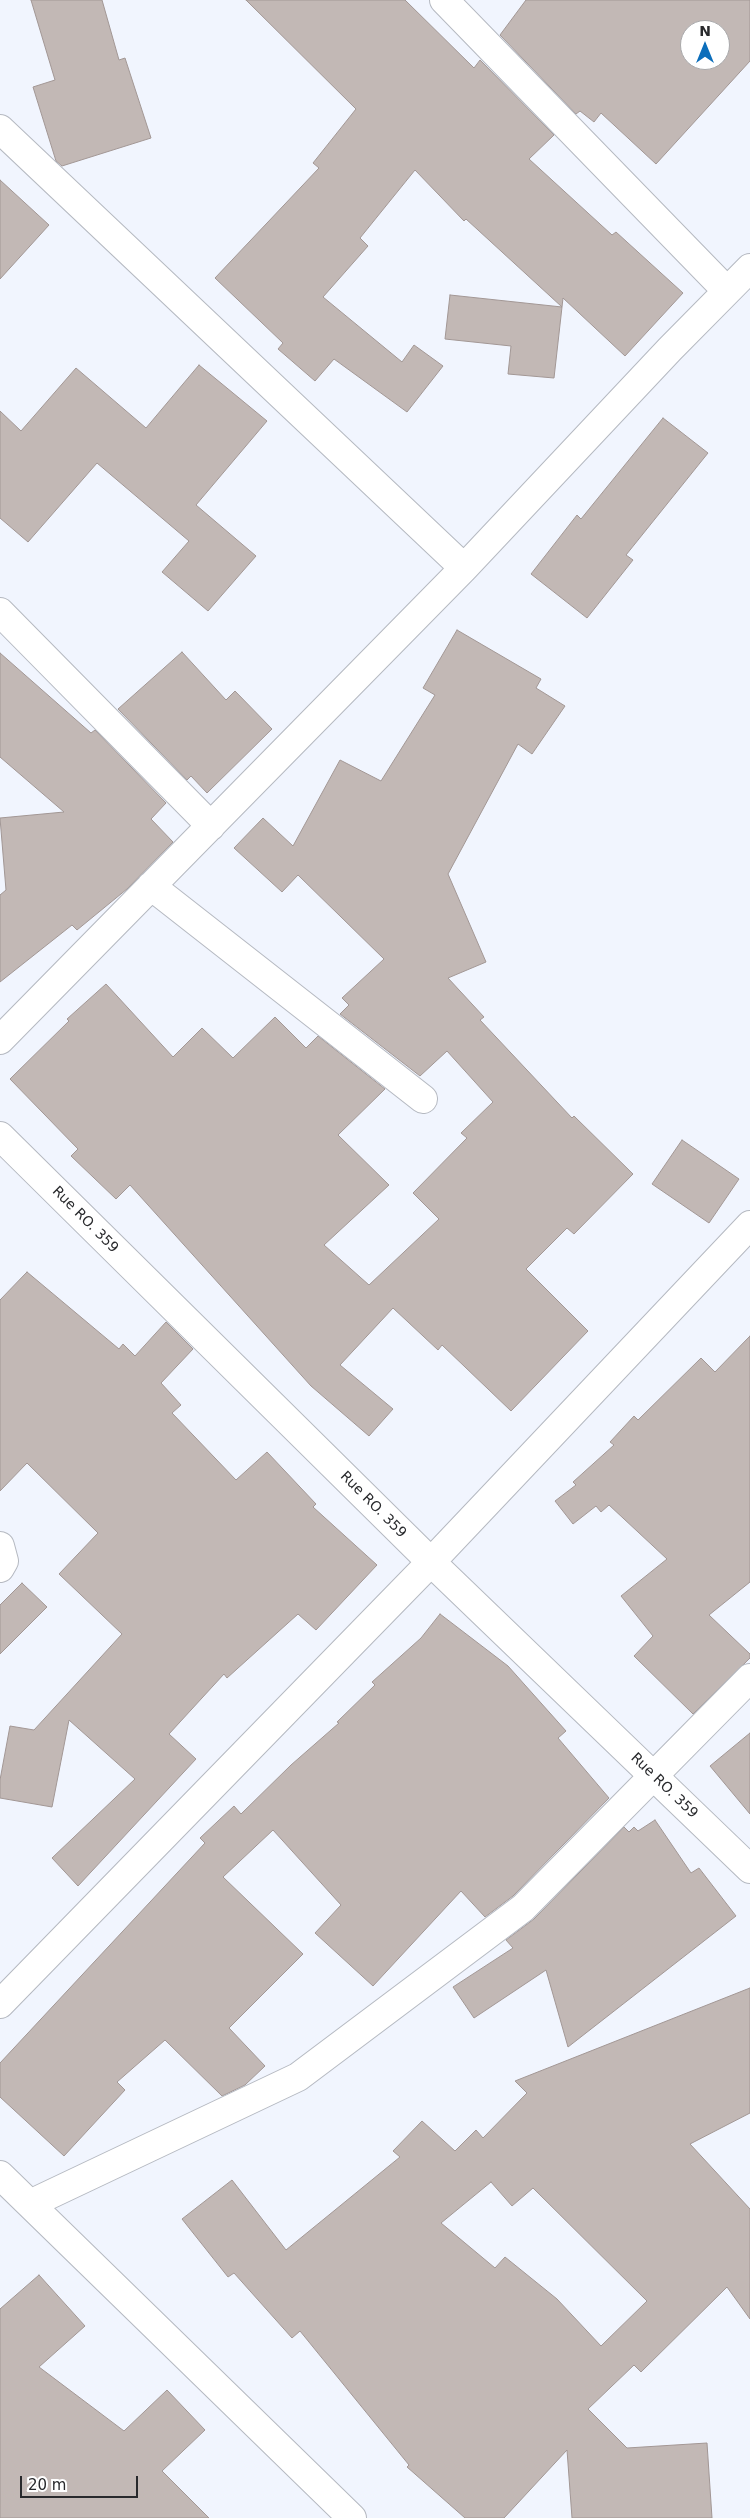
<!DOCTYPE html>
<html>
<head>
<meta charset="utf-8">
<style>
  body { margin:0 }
  #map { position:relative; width:750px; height:2518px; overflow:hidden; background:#f1f5fe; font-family:"DejaVu Sans",sans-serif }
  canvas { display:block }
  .north { position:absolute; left:680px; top:20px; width:50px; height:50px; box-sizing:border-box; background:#fff; border:1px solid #a9a9ab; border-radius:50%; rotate:0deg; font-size:14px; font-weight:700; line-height:20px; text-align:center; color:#28292c }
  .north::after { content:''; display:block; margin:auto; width:18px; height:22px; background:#0c6ebb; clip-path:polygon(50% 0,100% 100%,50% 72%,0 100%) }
  .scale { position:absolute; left:20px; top:2476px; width:118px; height:22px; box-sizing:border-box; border:2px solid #28292c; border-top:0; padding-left:6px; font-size:15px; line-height:18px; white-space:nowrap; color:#28292c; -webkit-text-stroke:4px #fff; paint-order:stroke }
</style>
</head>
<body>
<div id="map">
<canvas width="750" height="2518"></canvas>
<div class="north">N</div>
<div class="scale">20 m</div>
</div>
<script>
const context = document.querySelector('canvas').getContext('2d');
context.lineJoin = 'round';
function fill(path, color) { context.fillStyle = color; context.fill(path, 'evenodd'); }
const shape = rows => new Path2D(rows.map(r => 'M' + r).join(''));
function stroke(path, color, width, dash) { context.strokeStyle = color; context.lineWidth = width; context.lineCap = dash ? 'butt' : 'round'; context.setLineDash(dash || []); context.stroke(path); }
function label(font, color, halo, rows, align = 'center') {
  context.font = font + ' "DejaVu Sans",sans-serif'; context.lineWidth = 4; context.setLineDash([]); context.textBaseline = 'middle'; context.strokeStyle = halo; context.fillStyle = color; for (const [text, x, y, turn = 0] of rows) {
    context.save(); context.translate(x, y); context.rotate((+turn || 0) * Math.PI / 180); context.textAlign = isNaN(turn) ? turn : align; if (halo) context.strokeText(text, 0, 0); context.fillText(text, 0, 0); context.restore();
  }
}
const building = shape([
  [31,0,102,0,119,60,125,58,151,138,62,166,56,161,33,87,55,80,31,0],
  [246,0,405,0,474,68,480,60,554,135,529,159,612,235,616,232,683,293,625,356,563,298,562,307,466,219,464,221,415,170,360,238,368,246,323,297,402,362,414,345,443,366,407,412,334,359,315,381,278,349,283,343,215,278,319,168,313,163,356,109,246,0],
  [526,0,750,0,750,61,656,164,601,113,594,122,580,111,576,114,500,35,526,0],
  [690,30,720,30,720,60,690,60,690,30],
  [0,180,49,225,0,279,0,180],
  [450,295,562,307,554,378,508,374,511,346,445,339,450,295],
  [199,365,267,421,196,505,256,556,208,611,162,572,189,541,97,463,28,542,0,518,0,411,21,431,76,368,146,428,199,365],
  [663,418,708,453,626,555,633,560,587,618,531,574,577,515,581,519,663,418],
  [457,630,541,679,536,688,565,706,532,754,518,744,448,874,486,962,448,978,484,1017,480,1020,572,1118,574,1116,633,1174,574,1234,567,1228,526,1269,588,1331,511,1411,442,1345,438,1350,393,1308,340,1365,393,1409,369,1436,311,1386,130,1185,116,1199,71,1156,78,1149,10,1079,69,1021,67,1019,106,984,173,1057,202,1028,233,1058,275,1017,306,1048,318,1036,385,1089,338,1135,389,1185,324,1245,369,1285,439,1219,413,1193,467,1138,461,1133,493,1102,447,1051,420,1076,340,1014,349,1005,342,998,384,959,298,875,282,892,234,848,263,818,293,846,340,760,381,781,435,695,423,688,457,630],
  [182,652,226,700,235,691,272,729,207,793,191,776,187,780,118,709,182,652],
  [0,653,91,733,95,730,166,803,151,819,173,842,127,889,77,930,72,925,0,982,0,895,6,890,0,818,64,812,0,757,0,653],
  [682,1140,739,1179,709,1223,652,1184,682,1140],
  [27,1272,119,1349,123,1344,135,1356,166,1322,193,1349,161,1383,181,1405,172,1413,236,1480,267,1452,316,1504,313,1507,377,1565,316,1630,298,1614,227,1678,224,1674,169,1734,196,1759,78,1886,52,1858,135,1779,69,1720,52,1807,0,1798,0,1780,10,1726,34,1730,122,1634,59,1574,98,1533,27,1463,0,1491,0,1300,27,1272],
  [750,1336,750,1582,709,1615,750,1654,750,1658,693,1714,634,1656,653,1636,621,1596,667,1559,609,1505,601,1512,596,1506,573,1524,555,1501,576,1485,573,1482,614,1445,610,1442,634,1416,638,1420,701,1358,715,1372,750,1336],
  [22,1583,47,1607,0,1654,0,1605,22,1583],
  [440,1614,508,1666,566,1731,558,1738,609,1798,513,1896,485,1917,461,1891,373,1986,315,1933,341,1905,273,1830,223,1877,303,1954,229,2028,265,2066,245,2085,222,2096,165,2040,117,2082,125,2090,64,2156,0,2097,0,2063,205,1843,200,1838,234,1806,241,1814,291,1765,339,1723,337,1722,375,1685,372,1682,421,1638,440,1614],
  [750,1733,750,1814,710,1766,750,1733],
  [655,1820,691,1873,699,1868,736,1916,568,2047,546,1970,474,2018,453,1987,513,1948,506,1940,534,1919,624,1827,629,1832,634,1827,638,1831,655,1820],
  [750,1988,750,2113,690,2144,750,2209,750,2319,727,2287,641,2372,634,2365,588,2409,627,2448,707,2443,712,2518,572,2518,567,2450,504,2518,465,2518,407,2467,409,2465,300,2331,292,2338,234,2273,228,2277,182,2219,232,2180,286,2250,400,2157,393,2151,422,2121,455,2151,476,2130,483,2138,527,2093,515,2081,750,1988],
  [491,2182,512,2206,533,2188,647,2301,601,2346,557,2299,505,2257,495,2268,441,2223,491,2182],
  [39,2275,85,2326,39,2367,124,2431,167,2390,205,2430,162,2471,209,2518,0,2518,0,2309,39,2275]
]);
fill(building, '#c2b8b5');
stroke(building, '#a29795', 1);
const minor = shape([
  [444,0,727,291],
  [0,129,464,568],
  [0,612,211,826],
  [151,886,423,1099],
  [0,1040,464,568,670,349,750,268],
  [0,1136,431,1562,750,1869],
  [0,1546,4,1561,0,1568],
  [0,2004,431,1562,750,1225],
  [0,2175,352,2518],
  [30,2204,298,2077,523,1908,750,1678]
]);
stroke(minor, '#b5b9c1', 30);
stroke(minor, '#fff', 28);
label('14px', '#28292c', '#fff', [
  ["Rue RO. 359",85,1220,45],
  ["Rue RO. 359",373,1505,45],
  ["Rue RO. 359",664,1786,44]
]);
</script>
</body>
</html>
